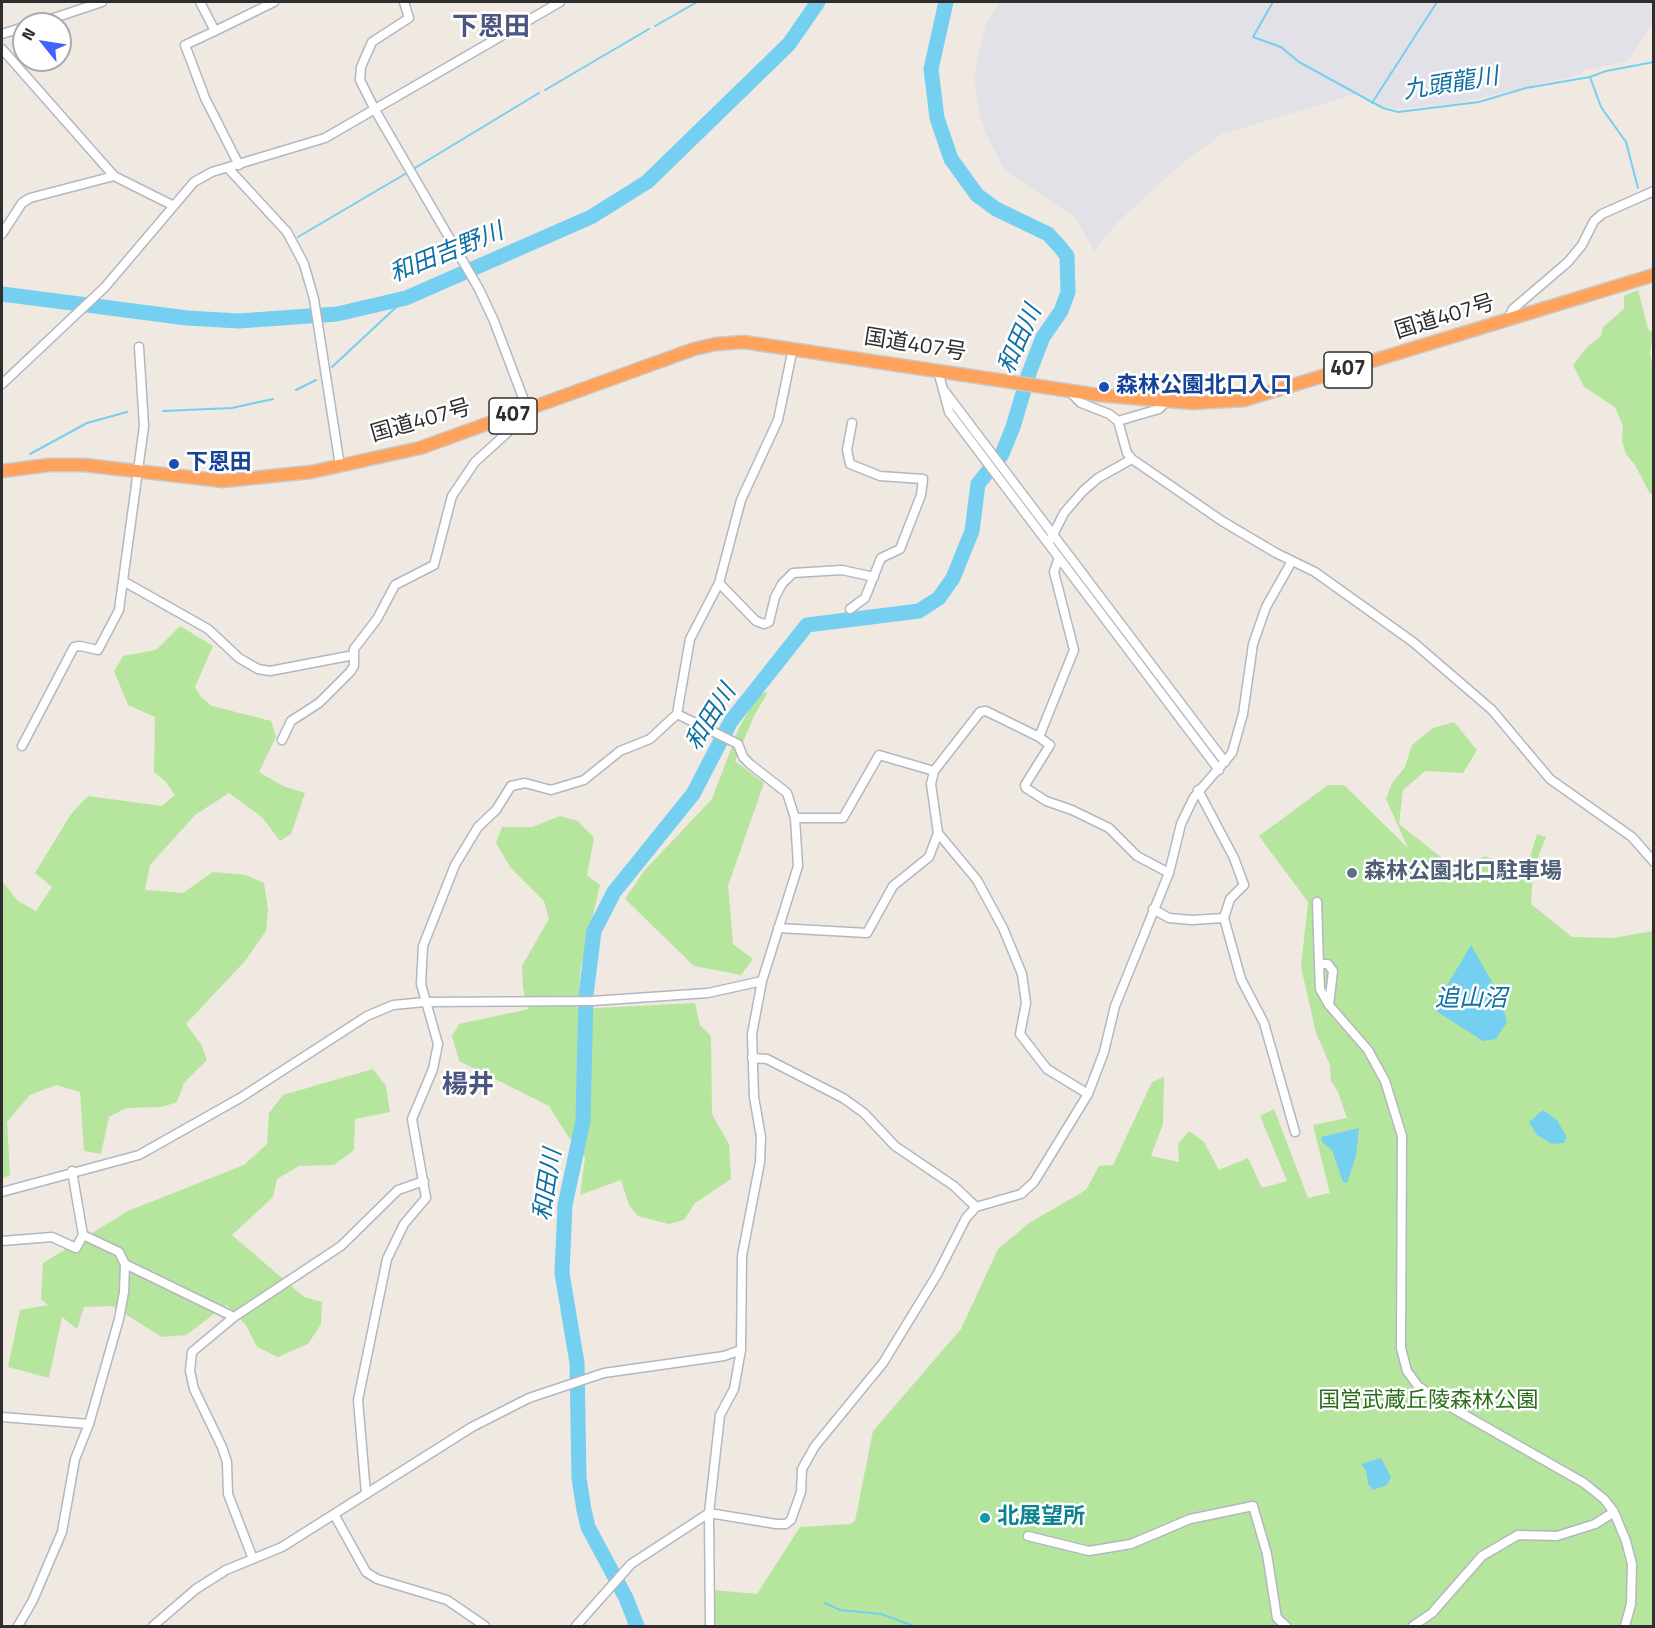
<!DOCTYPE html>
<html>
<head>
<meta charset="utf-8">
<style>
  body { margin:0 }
  #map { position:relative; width:1655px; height:1628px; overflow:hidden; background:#efe9e1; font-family:"Titillium Web",sans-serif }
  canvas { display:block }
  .frame { position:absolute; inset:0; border:3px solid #2e2e2e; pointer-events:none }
  .north { position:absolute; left:12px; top:12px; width:60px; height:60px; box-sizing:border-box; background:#fff; border:2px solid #ababab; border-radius:50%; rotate:300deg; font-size:16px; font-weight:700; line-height:24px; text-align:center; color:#2e2e2e }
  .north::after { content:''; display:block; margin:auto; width:21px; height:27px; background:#4264fb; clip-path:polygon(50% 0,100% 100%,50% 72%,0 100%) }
</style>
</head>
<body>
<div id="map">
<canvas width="1655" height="1628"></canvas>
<div class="frame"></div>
<div class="north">N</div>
</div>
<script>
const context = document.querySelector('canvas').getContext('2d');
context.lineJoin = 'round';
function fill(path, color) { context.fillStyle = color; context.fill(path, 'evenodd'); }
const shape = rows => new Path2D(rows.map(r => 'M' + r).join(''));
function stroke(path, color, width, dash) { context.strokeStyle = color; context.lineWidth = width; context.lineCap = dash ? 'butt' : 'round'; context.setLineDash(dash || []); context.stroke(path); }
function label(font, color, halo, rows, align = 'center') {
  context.font = font + ' "Titillium Web","Noto Sans JP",sans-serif'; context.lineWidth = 5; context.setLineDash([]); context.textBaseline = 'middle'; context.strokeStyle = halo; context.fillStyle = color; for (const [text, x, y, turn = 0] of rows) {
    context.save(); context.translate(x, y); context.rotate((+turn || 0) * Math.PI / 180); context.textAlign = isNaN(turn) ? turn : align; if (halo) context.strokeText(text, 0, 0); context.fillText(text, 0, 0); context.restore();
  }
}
fill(shape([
  [1000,2,1653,2,1654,20,1628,61,1586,70,1581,74,1460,103,1397,109,1382,106,1360,93,1222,134,1181,164,1118,222,1094,251,1076,218,1005,170,987,136,980,117,974,77,985,26]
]), '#e3e1e8');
fill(shape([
  [1638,290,1648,329,1653,333,1650,353,1654,374,1653,495,1649,492,1635,465,1626,454,1622,441,1623,426,1615,407,1584,387,1573,365,1588,346,1601,336,1603,327,1624,309,1624,296],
  [180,626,213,646,195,687,201,697,212,706,271,721,276,737,259,772,283,786,305,793,291,834,280,841,262,817,229,793,195,815,150,865,145,890,183,893,213,872,246,875,264,883,268,910,266,931,245,961,186,1024,201,1044,207,1060,184,1083,177,1102,162,1107,126,1108,109,1117,101,1154,84,1151,80,1092,56,1085,30,1095,7,1122,10,1175,2,1179,2,881,18,901,36,911,52,887,35,873,71,814,88,796,162,806,175,795,165,781,154,772,155,717,128,705,114,671,123,656,156,650],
  [768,692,754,716,735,761,764,783,728,886,733,944,753,959,741,975,694,966,625,899,644,871,712,799,739,728,758,694],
  [1454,722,1477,750,1463,773,1425,771,1403,790,1399,824,1455,868,1486,856,1509,868,1530,857,1537,834,1546,837,1533,870,1531,904,1572,937,1613,938,1653,931,1653,1626,714,1626,713,1590,757,1594,800,1527,850,1524,855,1521,873,1431,961,1329,998,1249,1029,1223,1086,1190,1099,1166,1113,1165,1152,1082,1164,1077,1163,1124,1151,1156,1179,1162,1178,1144,1189,1131,1204,1142,1219,1170,1248,1158,1262,1188,1287,1181,1260,1116,1274,1109,1308,1198,1330,1193,1313,1125,1347,1118,1338,1092,1331,1081,1330,1065,1316,1033,1301,967,1308,902,1259,836,1328,785,1344,785,1408,848,1386,799,1392,783,1405,767,1412,745,1433,728],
  [560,816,578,821,594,838,587,875,600,885,581,967,577,1009,695,1003,700,1025,711,1036,712,1114,729,1144,731,1179,695,1203,684,1220,669,1224,638,1216,629,1205,621,1180,580,1195,585,1158,567,1135,549,1106,459,1061,452,1036,459,1024,529,1009,523,989,522,966,549,919,544,901,510,867,496,843,502,827,532,827],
  [373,1069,386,1086,390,1112,355,1119,354,1150,334,1165,299,1166,277,1179,273,1197,232,1235,304,1297,322,1302,321,1324,308,1344,278,1357,257,1347,246,1325,226,1305,186,1335,162,1337,112,1306,84,1307,77,1329,62,1317,49,1378,8,1367,20,1310,48,1305,41,1299,43,1263,128,1211,244,1165,267,1144,269,1113,283,1095]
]), '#b6e59e');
fill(shape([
  [1471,945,1500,996,1507,1022,1496,1039,1483,1041,1433,1009],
  [1543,1110,1557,1120,1567,1138,1564,1143,1552,1144,1537,1135,1529,1122],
  [1359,1128,1356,1156,1347,1183,1343,1182,1332,1150,1322,1142,1321,1137],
  [1381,1458,1391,1477,1387,1485,1373,1490,1368,1484,1366,1471,1361,1464]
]), '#75cff0');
stroke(shape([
  [1273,2,1253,37,1281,47,1299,62,1383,108,1398,112,1479,102,1526,88,1590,77,1601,107,1626,142,1638,188],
  [655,26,697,2],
  [1590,77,1606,71,1654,62],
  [545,90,649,29],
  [1372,103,1437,2],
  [415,168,539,93],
  [298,237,405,174],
  [332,367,406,298],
  [296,390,316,380],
  [163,411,232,408,273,399],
  [30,454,87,423,127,412],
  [825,1603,840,1610,881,1614,911,1625]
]), '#75cff0', 2);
stroke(shape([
  [2,294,187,318,239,321,337,314,406,298,591,217,647,182,789,44,818,2],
  [637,1626,626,1598,588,1527,584,1510,579,1478,577,1363,562,1273,565,1205,583,1121,586,995,594,931,614,892,693,794,731,721,807,625,919,611,939,598,953,578,972,531,978,484,1002,454,1013,427,1029,373,1043,337,1061,311,1068,292,1067,256,1060,247,1048,234,996,209,977,195,951,159,937,118,931,69,946,2]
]), '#75cff0', 15);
const minor = shape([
  [200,2,215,31,274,2],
  [404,2,409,18,372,42,361,67,360,80,375,110,479,289,494,321,528,411],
  [36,24,102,2],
  [215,31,185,45,205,98,239,165],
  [2,34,24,27],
  [2,49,114,176,172,205],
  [228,168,287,232,304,264,314,299,340,466],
  [2,234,22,203,30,198,114,176],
  [1507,321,1513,309,1568,262,1582,245,1594,221,1602,214,1654,191],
  [938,371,949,412,1219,770],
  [2,384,105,287,194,182,212,172,325,138,560,2],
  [943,389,1225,762],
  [1069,391,1081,403,1109,414,1118,421,1159,409,1167,401],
  [1118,421,1127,453,1132,459,1222,521,1276,553,1315,572,1413,642,1492,710,1550,779,1632,837,1654,862],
  [1051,539,1064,513,1083,491,1098,478,1132,459],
  [1058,560,1054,572,1074,650,1039,737,986,711,980,712,934,771,931,784,938,833,977,880,1003,928,1022,974,1026,1003,1020,1034,1047,1069,1088,1094],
  [123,581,208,629,239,658,258,669,270,671,354,655],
  [719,583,756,621,764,624,769,622,775,597,782,584,793,573,842,570,874,577],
  [850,609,865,598,881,558,900,549,921,495,923,479,880,476,850,464,847,450,852,423],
  [677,714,738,744,743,757,750,764,787,793,795,818,798,866,762,981,752,1034,754,1097,761,1137,760,1162,742,1256,741,1350,734,1389,720,1415,709,1513,710,1626],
  [1039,737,1050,745,1025,785,1026,788,1046,801,1072,810,1109,828,1137,856,1169,873],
  [282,740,291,721,319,703,350,672,354,666,354,649,377,619,395,585,434,565,452,496,475,462,508,432,511,416],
  [22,746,74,647,80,646,98,650,119,610,144,426,139,347],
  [1198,790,1234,858,1244,885,1230,899,1224,918,1241,979,1264,1023,1295,1132],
  [795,818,843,818,879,755,934,771],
  [1317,902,1319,964],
  [1153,909,1169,918,1192,920,1224,918],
  [778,928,867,933,893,886,929,857,938,833],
  [1329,1005,1320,989,1319,964,1328,964,1333,971,1329,1005,1368,1050,1385,1081,1402,1136,1401,1348,1407,1371,1418,1386,1435,1398,1584,1483,1604,1499,1614,1512,1626,1541,1632,1564,1631,1604,1625,1626],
  [752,1058,767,1059,843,1098,864,1113,895,1146,954,1186,976,1207],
  [2,1192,139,1155,240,1098,367,1016,393,1005,425,1002,592,1001,708,993,762,981],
  [2,1241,52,1237,76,1248,83,1235],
  [125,1264,234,1317],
  [2,1417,89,1424],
  [366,1494,358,1400,387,1259,404,1224,426,1198,412,1119,433,1069,438,1044,421,984,423,946,455,865,478,827,496,810,511,786,525,783,551,790,584,780,620,751,650,739,677,714,690,639,719,583,741,500,778,420,793,348],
  [335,1516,366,1572,377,1579,447,1600,485,1626],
  [1028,1536,1089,1551,1131,1544,1190,1519,1253,1506,1267,1554,1277,1618,1286,1626],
  [253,1559,228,1494,227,1462,222,1447,194,1389,190,1371,192,1352,234,1317,341,1246,398,1190,424,1181],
  [18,1626,33,1600,62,1532,75,1459,89,1424,119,1319,124,1292,125,1264,119,1252,83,1235,72,1171],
  [153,1626,196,1589,226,1570,282,1547,472,1427,529,1398,604,1373,724,1356,741,1350],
  [576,1626,631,1564,709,1513,776,1524,786,1524,791,1520,801,1492,802,1469,815,1446,883,1363,938,1273,966,1218,976,1207,1021,1194,1034,1182,1088,1094,1104,1052,1115,1006,1169,873,1181,824,1194,797,1232,753,1243,714,1253,644,1266,607,1292,561],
  [1413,1626,1432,1613,1482,1556,1518,1535,1557,1536,1595,1524,1614,1512]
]);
const highway = shape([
  [2,471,49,465,84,465,223,481,311,472,420,448,694,349,716,344,744,342,1098,395,1193,403,1244,400,1654,275]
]);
stroke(minor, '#b4b7c1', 11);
stroke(highway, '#c9c9c9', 15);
stroke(minor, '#fff', 8);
stroke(highway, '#ffa35c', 12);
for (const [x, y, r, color] of [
  [1104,387,6,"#1a4fb4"],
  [174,464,6,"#1a4fb4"],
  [1352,873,6,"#5c6f8a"],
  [985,1518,6,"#0f9aa8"]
]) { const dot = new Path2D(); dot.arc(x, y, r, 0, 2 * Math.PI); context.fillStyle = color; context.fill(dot); stroke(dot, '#fff', 2); }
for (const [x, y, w] of [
  [1348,370,48],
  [513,416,48]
]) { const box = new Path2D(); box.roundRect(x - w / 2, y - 18, w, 36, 4.5); context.fillStyle = '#fff'; context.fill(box); stroke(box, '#2e2e2e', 1.5); }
label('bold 21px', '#2e2e2e', null, [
  ["407",1348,370],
  ["407",513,416]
]);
label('22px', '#2e2e2e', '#fff', [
  ["国道407号",1445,318,-17],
  ["国道407号",915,346,9],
  ["国道407号",421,422,-16]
]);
label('bold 22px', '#164399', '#fff', [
  ["森林公園北口入口",1116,387],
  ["下恩田",186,464]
], 'left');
label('bold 22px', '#4e5e75', '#fff', [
  ["森林公園北口駐車場",1364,873]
], 'left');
label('22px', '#2c6e1b', '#fff', [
  ["国営武蔵丘陵森林公園",1428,1402]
]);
label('bold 22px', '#0d838f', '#fff', [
  ["北展望所",997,1518]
], 'left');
label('italic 24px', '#0d6fa3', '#fff', [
  ["九頭龍川",1451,85,-9],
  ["和田吉野川",447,254,-22],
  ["和田川",1021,340,-66],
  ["和田川",712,718,-58],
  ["追山沼",1471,1000],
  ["和田川",549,1185,-81]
]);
label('bold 26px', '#4d5680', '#fff', [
  ["下恩田",491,29],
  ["楊井",468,1087]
]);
</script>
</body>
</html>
